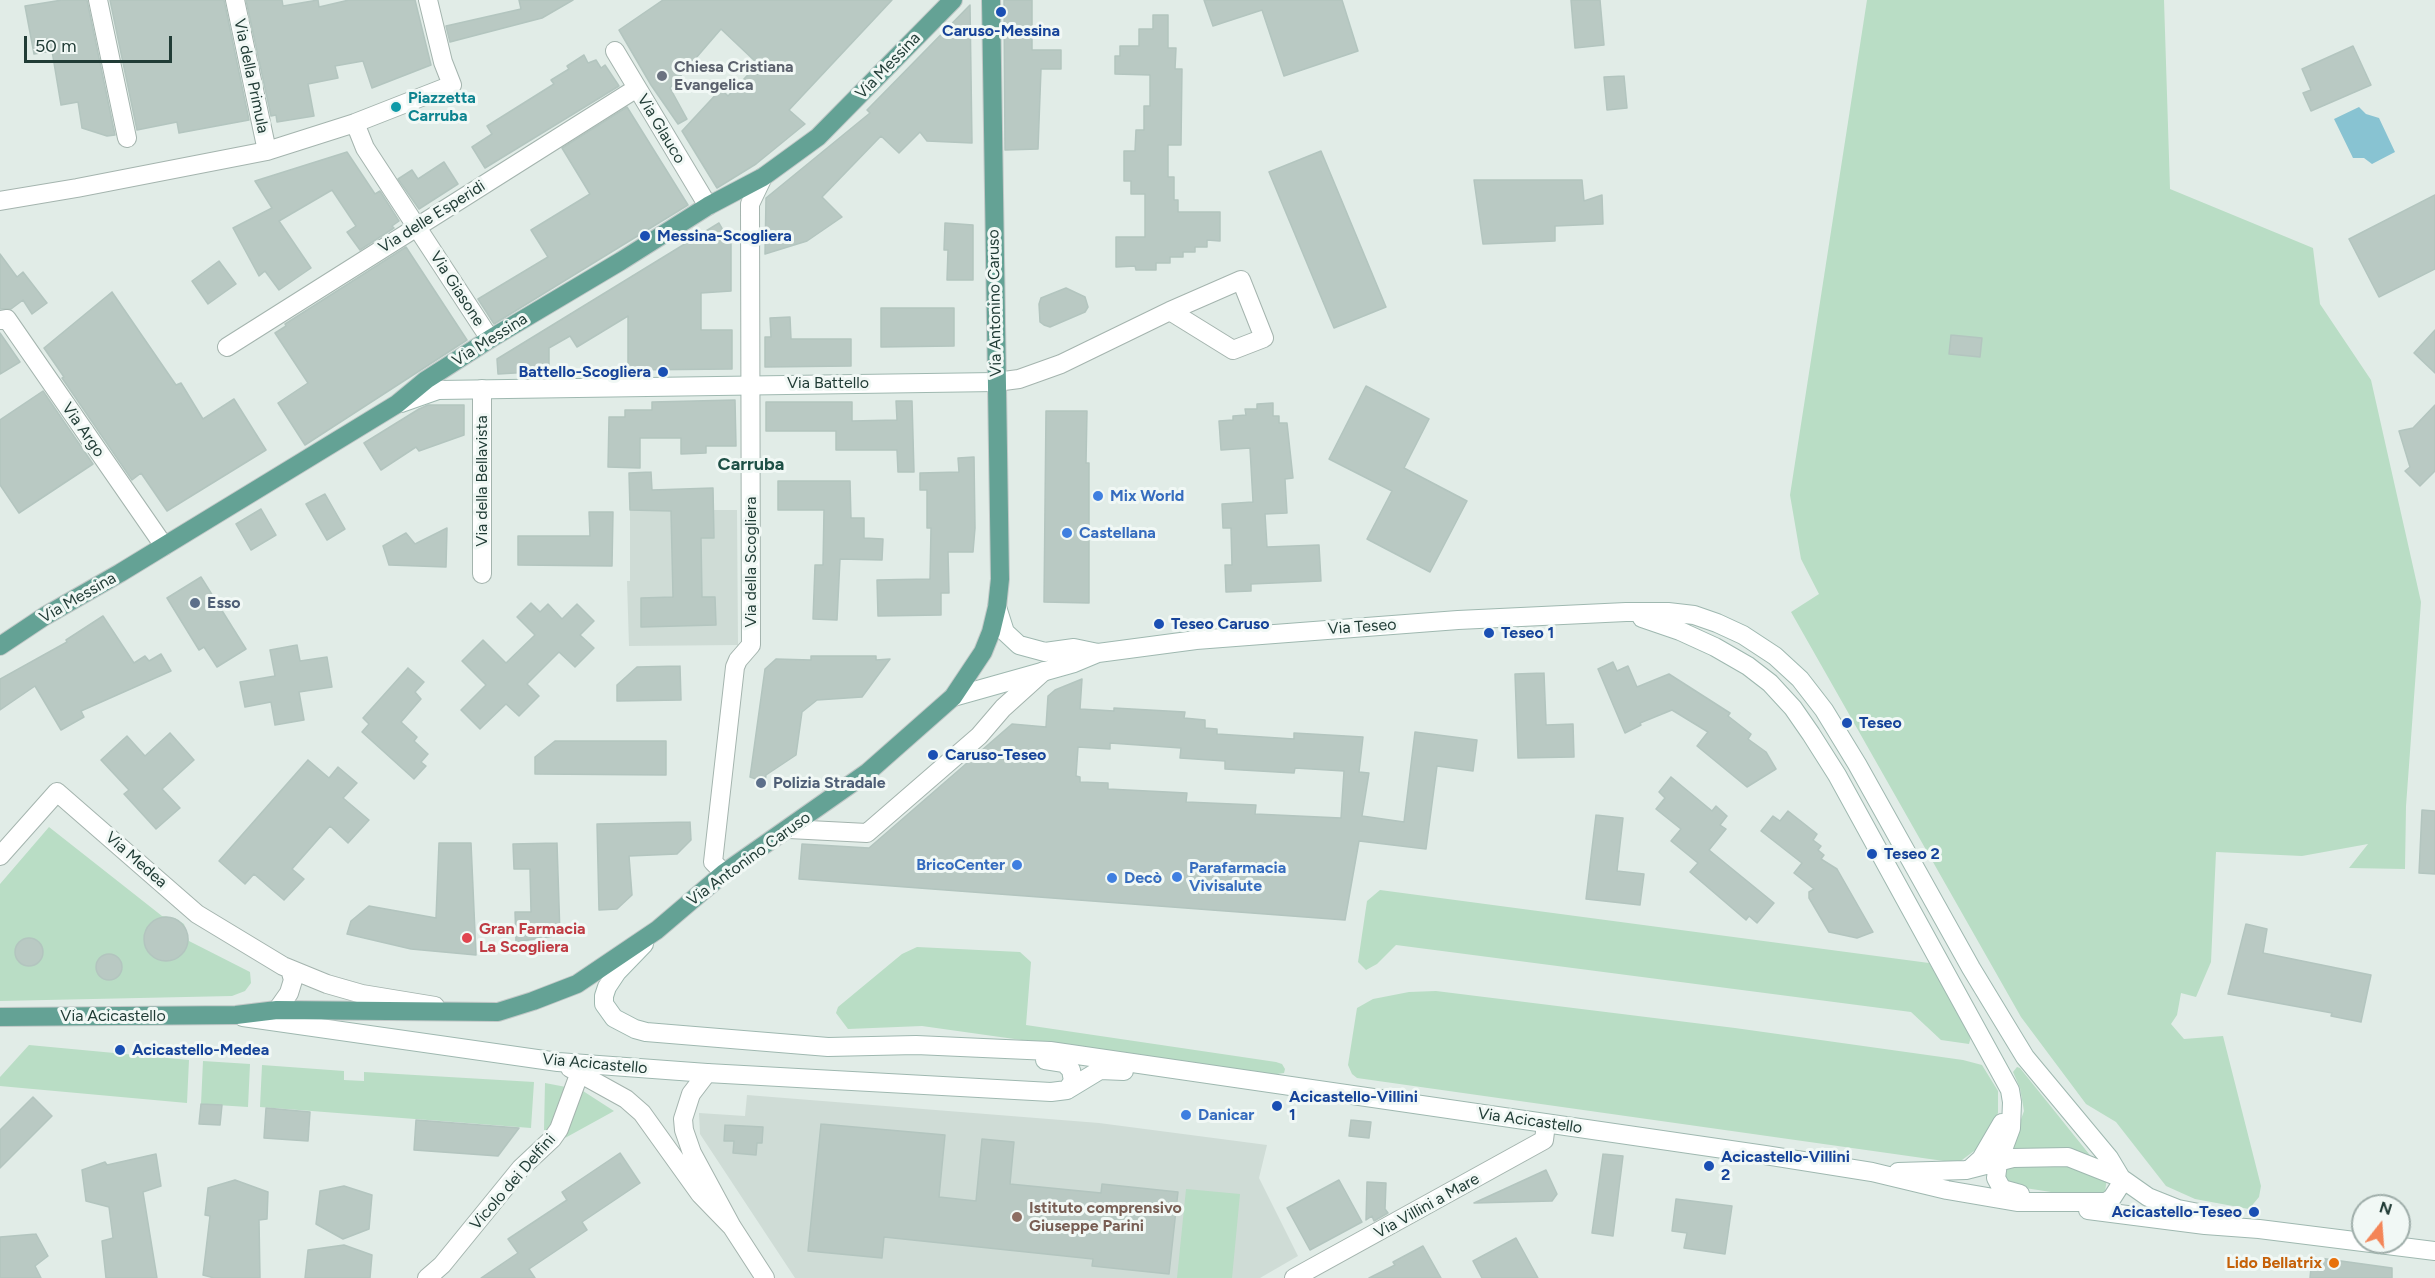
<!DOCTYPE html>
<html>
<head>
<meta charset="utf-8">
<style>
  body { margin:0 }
  #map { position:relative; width:2435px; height:1278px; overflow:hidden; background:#e1ece7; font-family:Figtree,sans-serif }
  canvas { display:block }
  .north { position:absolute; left:2351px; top:1194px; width:60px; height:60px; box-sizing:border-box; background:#f1f8f5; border:2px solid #9eada9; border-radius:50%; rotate:17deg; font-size:16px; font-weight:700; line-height:24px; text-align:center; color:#213c36 }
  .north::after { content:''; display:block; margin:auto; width:21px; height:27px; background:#f48557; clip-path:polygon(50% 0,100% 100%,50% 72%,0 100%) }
  .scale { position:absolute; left:24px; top:36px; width:148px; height:27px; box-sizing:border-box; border:3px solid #213c36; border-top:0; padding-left:8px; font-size:18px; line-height:21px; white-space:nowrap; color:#213c36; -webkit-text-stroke:4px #f1f8f5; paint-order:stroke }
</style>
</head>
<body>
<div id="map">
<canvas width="2435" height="1278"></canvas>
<div class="north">N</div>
<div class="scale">50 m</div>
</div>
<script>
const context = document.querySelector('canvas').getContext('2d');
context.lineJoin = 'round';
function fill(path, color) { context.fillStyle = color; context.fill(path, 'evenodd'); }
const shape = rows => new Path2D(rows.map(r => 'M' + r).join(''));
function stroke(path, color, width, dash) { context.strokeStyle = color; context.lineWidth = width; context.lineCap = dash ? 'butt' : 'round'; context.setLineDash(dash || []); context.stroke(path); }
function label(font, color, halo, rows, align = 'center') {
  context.font = font + ' Figtree,sans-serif'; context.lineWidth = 6; context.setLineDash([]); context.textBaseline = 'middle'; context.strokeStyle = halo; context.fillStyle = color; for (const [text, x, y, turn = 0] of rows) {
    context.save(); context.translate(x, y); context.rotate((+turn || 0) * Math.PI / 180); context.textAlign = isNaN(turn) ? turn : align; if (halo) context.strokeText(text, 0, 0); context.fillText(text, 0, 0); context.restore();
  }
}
fill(shape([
  [630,510,737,510,738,645,629,646,627,581,630,581],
  [747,1095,1099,1123,1267,1145,1259,1178,1298,1256,1260,1278,795,1278,700,1134,699,1113,745,1116]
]), '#cfdcd6');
fill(shape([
  [1867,0,2164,0,2170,189,2313,248,2320,304,2371,380,2421,602,2406,806,2405,869,2349,868,2368,844,2302,856,2216,852,2211,962,2196,997,2181,993,2177,1015,2171,1024,2184,1039,2223,1036,2261,1186,2259,1197,2249,1209,2195,1199,2166,1186,2116,1122,2086,1104,2021,1017,1791,612,1819,594,1801,559,1790,495],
  [49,827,162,916,175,918,184,924,189,941,250,972,251,983,245,991,232,996,0,1001,0,884],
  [1380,890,1929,963,1972,1033,1969,1044,1941,1040,1911,1012,1396,945,1377,964,1366,970,1358,962,1367,901],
  [917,947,1020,952,1031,962,1026,1025,1276,1062,1282,1064,1285,1069,1284,1073,1270,1075,922,1026,848,1029,836,1013,838,1007,902,954],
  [1436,991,1735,1028,1963,1060,1982,1065,1998,1091,1998,1113,1978,1148,1958,1163,1357,1078,1352,1074,1348,1065,1357,1008,1373,999,1409,992],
  [29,1045,189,1060,187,1103,0,1086,0,1077],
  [203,1061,250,1064,248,1107,201,1104],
  [262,1065,344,1071,344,1080,364,1081,364,1072,534,1082,531,1128,260,1107],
  [2017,1067,2020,1068,2093,1159,2009,1153,2024,1111,2020,1088,2013,1072],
  [545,1083,566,1087,549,1130,544,1130],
  [583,1091,614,1111,565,1138],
  [2055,1162,2107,1178,2105,1192,2101,1196,2090,1198,2012,1186,2004,1180,2004,1172,2008,1168],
  [1186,1189,1240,1194,1232,1278,1177,1278]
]), '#b9ddc5');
fill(shape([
  [2359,107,2366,114,2379,118,2395,152,2372,164,2364,158,2353,158,2334,119]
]), '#88c3d2');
const building = shape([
  [62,0,87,0,115,135,107,136,82,128,78,102,61,105,52,51,34,54,25,6,62,0],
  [110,0,224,0,249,120,179,133,177,122,137,130,110,0],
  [246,0,282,0,283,6,318,0,319,7,349,0,415,0,431,65,372,88,363,61,335,66,338,78,308,84,314,116,277,122,276,115,271,116,246,0],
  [519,0,573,0,542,18,450,42,446,26,521,9,519,0],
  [663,0,892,0,789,110,805,124,756,164,717,188,682,131,721,89,728,96,758,64,721,29,670,88,687,119,678,124,651,85,619,30,663,0],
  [1004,0,1032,0,1032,50,1061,50,1061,69,1041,69,1038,149,1005,150,1004,0],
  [1204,0,1342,0,1358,51,1284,76,1262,10,1213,26,1204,0],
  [1571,0,1600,0,1604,45,1575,48,1571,0],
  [970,5,972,143,927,141,920,132,899,153,881,136,822,197,842,217,807,241,765,254,766,198,870,113,867,110,970,5],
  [1153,15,1168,15,1168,48,1176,48,1175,69,1182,69,1181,145,1168,145,1168,177,1174,177,1174,200,1178,200,1178,212,1220,212,1220,241,1207,240,1207,247,1195,247,1195,252,1183,252,1183,257,1170,257,1170,263,1156,263,1156,270,1136,270,1135,266,1116,267,1116,237,1145,237,1145,194,1131,194,1131,181,1124,181,1124,151,1135,151,1136,130,1144,130,1144,106,1150,106,1150,75,1115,74,1115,56,1120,56,1120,46,1139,46,1139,29,1153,29,1153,15],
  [2353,46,2371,85,2311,111,2303,93,2311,90,2302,69,2353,46],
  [584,55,588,63,596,60,601,68,605,65,619,86,485,168,472,147,492,134,487,126,554,84,551,80,569,69,567,66,584,55],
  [1624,76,1627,108,1607,110,1604,77,1624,76],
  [627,107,688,205,494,324,478,299,548,257,531,230,590,194,562,148,627,107],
  [1321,151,1386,307,1334,328,1269,172,1321,151],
  [347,152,375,194,380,191,399,221,392,226,394,228,360,250,347,232,356,226,332,190,279,221,311,268,279,290,265,271,259,276,233,228,272,208,255,181,347,152],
  [444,162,458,184,419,209,398,179,412,170,418,179,444,162],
  [1474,180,1582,180,1584,201,1602,195,1603,224,1555,226,1555,241,1483,244,1474,180],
  [2435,195,2435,269,2379,297,2349,239,2435,195],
  [719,223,731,244,731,291,701,293,701,330,732,330,732,369,628,370,628,316,577,347,570,336,549,348,549,371,498,374,497,359,719,223],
  [945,223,973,225,973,280,947,280,948,250,944,250,945,223],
  [406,247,467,340,305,445,278,403,308,383,275,333,286,326,285,324,406,247],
  [0,254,17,277,23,272,47,303,32,314,23,300,11,309,0,309,0,254],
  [219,261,236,284,208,304,192,281,219,261],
  [1066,288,1085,297,1088,307,1085,312,1050,327,1044,325,1040,322,1039,304,1041,298,1066,288],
  [112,292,176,385,181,383,203,419,234,399,266,450,167,511,141,473,132,480,62,378,64,377,44,348,112,292],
  [881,308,954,308,954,346,881,347,881,308],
  [790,317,791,339,851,339,851,366,765,367,765,337,771,337,770,318,790,317],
  [2435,330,2435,373,2414,353,2435,330],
  [0,333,20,362,0,374,0,333],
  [1951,335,1982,338,1980,357,1949,354,1951,335],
  [1366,386,1429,419,1404,468,1467,501,1430,572,1367,539,1392,491,1329,459,1366,386],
  [43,391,93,464,19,513,0,485,0,420,43,391],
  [735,400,736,446,706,446,706,453,681,454,681,438,640,438,640,468,608,467,609,417,625,417,625,410,652,410,652,402,735,400],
  [896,401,912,401,914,472,898,472,897,450,836,450,836,431,766,431,766,402,852,402,852,421,897,420,896,401],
  [1273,403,1273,416,1279,416,1279,423,1287,423,1293,478,1285,479,1287,513,1265,514,1267,547,1319,545,1321,581,1251,584,1251,591,1226,592,1225,565,1232,565,1231,528,1223,528,1222,504,1253,502,1250,448,1221,450,1219,421,1233,420,1233,416,1246,415,1245,409,1257,409,1257,404,1273,403],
  [428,405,464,405,464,435,419,451,416,447,381,470,364,443,419,409,428,405],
  [2435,405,2435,471,2420,486,2405,471,2410,467,2399,431,2413,428,2435,405],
  [1046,411,1087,411,1086,463,1089,463,1089,603,1044,602,1046,411],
  [974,457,975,528,973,552,948,552,949,593,941,593,941,615,878,616,877,580,930,579,931,528,927,528,927,490,920,490,920,473,959,472,958,458,974,457],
  [651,472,652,490,713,488,714,538,701,538,702,597,715,597,716,625,641,627,641,598,673,597,671,511,630,510,629,473,651,472],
  [778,481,850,481,851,518,864,518,864,538,883,539,882,560,840,559,837,620,813,619,815,565,823,565,824,510,778,510,778,481],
  [325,494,345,529,327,540,306,504,325,494],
  [261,509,276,535,251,550,236,524,261,509],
  [589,512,613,512,612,566,518,565,518,536,590,536,589,512],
  [447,528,446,567,389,565,383,546,406,533,415,544,447,528],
  [201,577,246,649,217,667,204,647,199,650,167,598,201,577],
  [531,603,540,612,548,604,562,619,577,604,594,621,580,635,594,648,575,667,559,652,527,684,539,696,519,716,506,704,480,729,461,710,486,685,462,661,483,640,506,663,535,635,517,617,531,603],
  [103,616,134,663,145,656,149,661,161,654,171,671,81,711,84,717,61,730,35,686,0,710,0,679,67,642,66,640,103,616],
  [297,645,300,661,327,657,332,687,299,692,304,720,275,725,271,702,245,707,240,682,275,676,270,650,297,645],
  [811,656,876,656,876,660,890,659,862,697,817,700,802,712,796,755,766,775,765,782,750,777,765,669,776,659,811,660,811,656],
  [1613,662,1617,671,1628,666,1637,687,1669,674,1730,713,1728,716,1751,734,1748,739,1766,752,1776,769,1747,787,1697,746,1708,732,1672,710,1640,723,1641,725,1625,733,1598,669,1613,662],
  [680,666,681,700,617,701,617,685,637,667,680,666],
  [408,668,424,682,415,692,421,699,401,722,417,737,414,741,428,754,421,762,426,766,414,779,362,732,369,724,363,718,408,668],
  [1544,673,1546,725,1573,724,1574,757,1518,758,1515,674,1544,673],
  [1082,679,1080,709,1114,711,1114,708,1185,712,1184,718,1205,720,1205,728,1217,729,1217,734,1294,739,1294,733,1363,737,1359,772,1369,773,1362,816,1404,822,1415,732,1477,740,1473,771,1437,766,1426,849,1359,841,1345,920,799,879,802,844,869,848,1012,724,1046,727,1048,696,1055,690,1082,679],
  [1110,743,1181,748,1180,758,1225,761,1225,769,1294,773,1295,768,1344,771,1341,818,1255,814,1256,805,1186,802,1187,793,1108,789,1108,783,1080,782,1080,777,1076,776,1078,747,1110,749,1110,743],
  [170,733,194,760,162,789,180,808,156,829,124,794,129,790,101,760,127,736,145,756,170,733],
  [555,741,666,741,666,775,535,774,535,757,555,741],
  [308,760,329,778,338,767,357,783,343,798,369,820,348,843,330,826,292,869,304,879,284,900,254,874,245,884,219,861,308,760],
  [1671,777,1712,811,1716,806,1727,816,1720,825,1726,829,1709,850,1774,903,1757,923,1749,916,1746,920,1690,872,1698,863,1671,841,1681,829,1656,809,1665,798,1659,792,1671,777],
  [2422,810,2435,811,2435,874,2419,873,2422,810],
  [1788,811,1817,834,1813,840,1821,846,1818,850,1824,855,1821,859,1837,869,1873,932,1857,938,1829,932,1809,898,1809,892,1814,889,1794,873,1802,863,1761,831,1773,816,1780,821,1788,811],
  [1596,815,1623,818,1617,871,1644,874,1640,905,1586,899,1596,815],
  [690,822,691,840,677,854,629,856,632,895,617,909,599,910,597,824,690,822],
  [439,843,471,843,476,955,411,949,347,934,351,921,369,906,436,918,439,843],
  [557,843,560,935,516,942,515,912,531,912,530,869,514,869,513,844,557,843],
  '144 939a22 22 0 1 1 44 0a22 22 0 1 1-44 0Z',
  [2246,924,2267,929,2263,953,2371,975,2361,1022,2331,1016,2332,1013,2228,994,2246,924],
  '15 952a14 14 0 1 1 28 0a14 14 0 1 1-28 0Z',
  '96 967a13 13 0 1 1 26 0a13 13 0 1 1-26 0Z',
  [33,1097,52,1116,0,1168,0,1130,33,1097],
  [201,1104,222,1105,220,1125,199,1124,201,1104],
  [266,1108,310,1112,308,1141,264,1138,266,1108],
  [416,1120,519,1128,498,1156,414,1150,416,1120],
  [1351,1120,1371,1122,1369,1138,1349,1136,1351,1120],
  [821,1124,945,1135,939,1197,976,1201,982,1139,1014,1142,1010,1184,1101,1193,1102,1184,1178,1192,1169,1274,1092,1266,1093,1259,884,1237,882,1258,808,1251,821,1124],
  [725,1125,763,1127,762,1143,757,1143,756,1155,733,1153,734,1141,724,1141,725,1125],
  [620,1153,640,1183,582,1222,587,1230,529,1269,535,1278,481,1278,518,1253,508,1239,567,1200,562,1192,620,1153],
  [156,1154,161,1186,143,1192,157,1278,106,1278,102,1241,113,1238,109,1207,86,1201,82,1170,105,1162,107,1165,156,1154],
  [1603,1154,1623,1156,1613,1236,1592,1233,1603,1154],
  [1546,1170,1557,1194,1552,1201,1474,1203,1546,1170],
  [235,1180,268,1192,267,1219,259,1220,260,1278,214,1278,203,1275,210,1216,205,1215,208,1188,235,1180],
  [1339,1180,1362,1222,1310,1250,1287,1208,1339,1180],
  [1367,1182,1386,1183,1385,1209,1388,1213,1374,1221,1372,1216,1366,1220,1367,1182],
  [344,1186,372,1195,369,1229,343,1239,316,1224,320,1191,344,1186],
  [1676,1199,1732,1206,1725,1254,1684,1248,1687,1233,1672,1231,1676,1199],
  [36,1234,48,1256,35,1266,41,1278,0,1278,0,1237,36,1234],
  [1516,1238,1538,1278,1482,1278,1473,1261,1516,1238],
  [344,1245,372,1255,370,1278,305,1278,308,1250,344,1245],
  [1423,1246,1441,1278,1369,1278,1395,1265,1393,1262,1423,1246],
  [2312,1257,2392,1268,2392,1278,2310,1278,2312,1257]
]);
fill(building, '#b9c9c3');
stroke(building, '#b3c5bf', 1.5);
const street = shape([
  [98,0,127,138],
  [235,0,267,151],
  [615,51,708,206],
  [355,123,365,148,490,339],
  [0,201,77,188,267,151,355,123,452,85,443,62,428,0],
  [0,320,7,319,164,546],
  [227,347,637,88],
  [996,382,1019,379,1061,364,1170,311,1241,280,1264,338,1233,350,1170,311],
  [482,389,482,574],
  [789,829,867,833,979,736,1003,708,1044,671],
  [0,856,57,792,197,914,283,966,327,984,362,994,435,1006],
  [724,873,713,862,735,667,738,660,751,645,750,204,763,177],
  [277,1010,289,993,293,980,290,969],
  [570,1068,626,1099,642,1113,700,1194,732,1227],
  [707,1073,691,1094,683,1119,684,1130,692,1153,732,1227,765,1278],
  [427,1278,442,1265,521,1168,552,1139,559,1129,580,1072],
  [1294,1278,1544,1140,1546,1124]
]);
const secondary = shape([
  [401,403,438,390,996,382],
  [997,607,1005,632,1019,645,1045,652,1074,648,1098,653],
  [1642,618,1680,631,1715,647,1748,666,1770,683,1793,708,1811,734,1837,775,2010,1090,2012,1102,2011,1128,1998,1163,1996,1178,2002,1189,2020,1194],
  [644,944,617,972,607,987,604,996,604,1004,614,1018,635,1029,646,1032,828,1047,916,1045,1050,1051,1765,1155,1872,1172,1947,1190,2017,1202,2106,1202,2112,1198,2121,1184,2121,1178,2109,1158,2025,1057,1971,968,1857,764,1824,710,1800,679,1775,656,1743,635,1717,623,1694,615,1668,612,1626,612,1458,620,1196,640,1098,653,1074,663,953,697],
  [243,1017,558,1062,707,1073,1051,1092,1067,1090,1100,1070,1124,1071],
  [1045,1060,1064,1063,1071,1070,1073,1081,1067,1090],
  [1970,1169,1981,1159,2002,1123],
  [1898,1172,1966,1170,2013,1158,2068,1157,2121,1178,2148,1197,2178,1209,2204,1214],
  [2088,1210,2205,1225,2259,1229,2435,1251]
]);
const primary = shape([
  [0,646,45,616,120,573,397,404,426,380,490,339,621,261,708,206,763,177,818,137,953,0],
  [0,1017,236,1015,277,1010,498,1012,533,1001,577,984,657,930,724,873,868,772,953,697,983,652,991,632,997,607,1000,579,991,0]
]);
stroke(street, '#a4b4ae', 20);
stroke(secondary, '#9fb8b0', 20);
stroke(primary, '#c1c8c7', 20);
stroke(street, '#fff', 18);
stroke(secondary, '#fff', 18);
stroke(primary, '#64a295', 18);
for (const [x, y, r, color] of [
  [1001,12,6,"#1a4fb4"],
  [662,76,6,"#6b7280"],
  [396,107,6,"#0f9aa8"],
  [645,236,6,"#1a4fb4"],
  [663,372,6,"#1a4fb4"],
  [1098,496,6,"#3f7fe0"],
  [1067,533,6,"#3f7fe0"],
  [195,603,6,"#5c6f8a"],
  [1159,624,6,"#1a4fb4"],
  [1489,633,6,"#1a4fb4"],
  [1847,723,6,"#1a4fb4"],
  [933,755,6,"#1a4fb4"],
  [761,783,6,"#5c6f8a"],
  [1872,854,6,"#1a4fb4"],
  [1017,865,6,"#3f7fe0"],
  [1177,877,6,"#3f7fe0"],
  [1112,878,6,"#3f7fe0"],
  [467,938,6,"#e0444e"],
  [120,1050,6,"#1a4fb4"],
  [1277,1106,6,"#1a4fb4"],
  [1186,1115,6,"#3f7fe0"],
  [1709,1166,6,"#1a4fb4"],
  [2254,1212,6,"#1a4fb4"],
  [1017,1217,6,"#8d6e63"],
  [2334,1263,6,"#e8710a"]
]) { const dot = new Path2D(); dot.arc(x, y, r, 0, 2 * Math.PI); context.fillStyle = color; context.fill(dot); stroke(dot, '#f1f8f5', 2); }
label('bold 16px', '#164399', '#f1f8f5', [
  ["Caruso-Messina",1001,31,"center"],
  ["Messina-Scogliera",657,236],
  ["Battello-Scogliera",651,372,"right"],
  ["Teseo Caruso",1171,624],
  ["Teseo 1",1501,633],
  ["Teseo",1859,723],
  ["Caruso-Teseo",945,755],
  ["Teseo 2",1884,854],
  ["Acicastello-Medea",132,1050],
  ["Acicastello-Villini",1289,1097],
  ["1",1289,1115],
  ["Acicastello-Villini",1721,1157],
  ["2",1721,1175],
  ["Acicastello-Teseo",2242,1212,"right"]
], 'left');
label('16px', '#213c36', '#f1f8f5', [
  ["Via Messina",888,66,-46],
  ["Via della Primula",251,76,78],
  ["Via Glauco",661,129,59],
  ["Via delle Esperidi",432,217,-32],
  ["Via Giasone",457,289,57],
  ["Via Antonino Caruso",995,303,-91],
  ["Via Messina",490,340,-32],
  ["Via Battello",828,383],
  ["Via Argo",83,430,55],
  ["Via della Bellavista",482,481,-90],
  ["Via della Scogliera",751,562,-90],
  ["Via Messina",78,598,-30],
  ["Via Teseo",1362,627,-4],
  ["Via Antonino Caruso",749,859,-36],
  ["Via Medea",136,860,41],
  ["Via Acicastello",113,1016],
  ["Via Acicastello",595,1064,5],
  ["Via Acicastello",1530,1121,8],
  ["Vicolo dei Delfini",513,1182,-49],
  ["Via Villini a Mare",1427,1206,-29]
]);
label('bold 16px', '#5b616d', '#f1f8f5', [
  ["Chiesa Cristiana",674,67],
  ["Evangelica",674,85]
], 'left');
label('bold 16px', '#0d838f', '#f1f8f5', [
  ["Piazzetta",408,98],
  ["Carruba",408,116]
], 'left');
label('bold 16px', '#366cbe', '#f1f8f5', [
  ["Mix World",1110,496],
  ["Castellana",1079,533],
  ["BricoCenter",1005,865,"right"],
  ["Parafarmacia",1189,868],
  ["Vivisalute",1189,886],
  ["Decò",1124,878],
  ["Danicar",1198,1115]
], 'left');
label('bold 16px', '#4e5e75', '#f1f8f5', [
  ["Esso",207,603],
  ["Polizia Stradale",773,783]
], 'left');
label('bold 16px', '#be3a42', '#f1f8f5', [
  ["Gran Farmacia",479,929],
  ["La Scogliera",479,947]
], 'left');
label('bold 16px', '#785e54', '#f1f8f5', [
  ["Istituto comprensivo",1029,1208],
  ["Giuseppe Parini",1029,1226]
], 'left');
label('bold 16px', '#c56008', '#f1f8f5', [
  ["Lido Bellatrix",2322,1263]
], 'right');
label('bold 18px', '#1d4f45', '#f1f8f5', [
  ["Carruba",751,465]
]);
</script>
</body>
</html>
